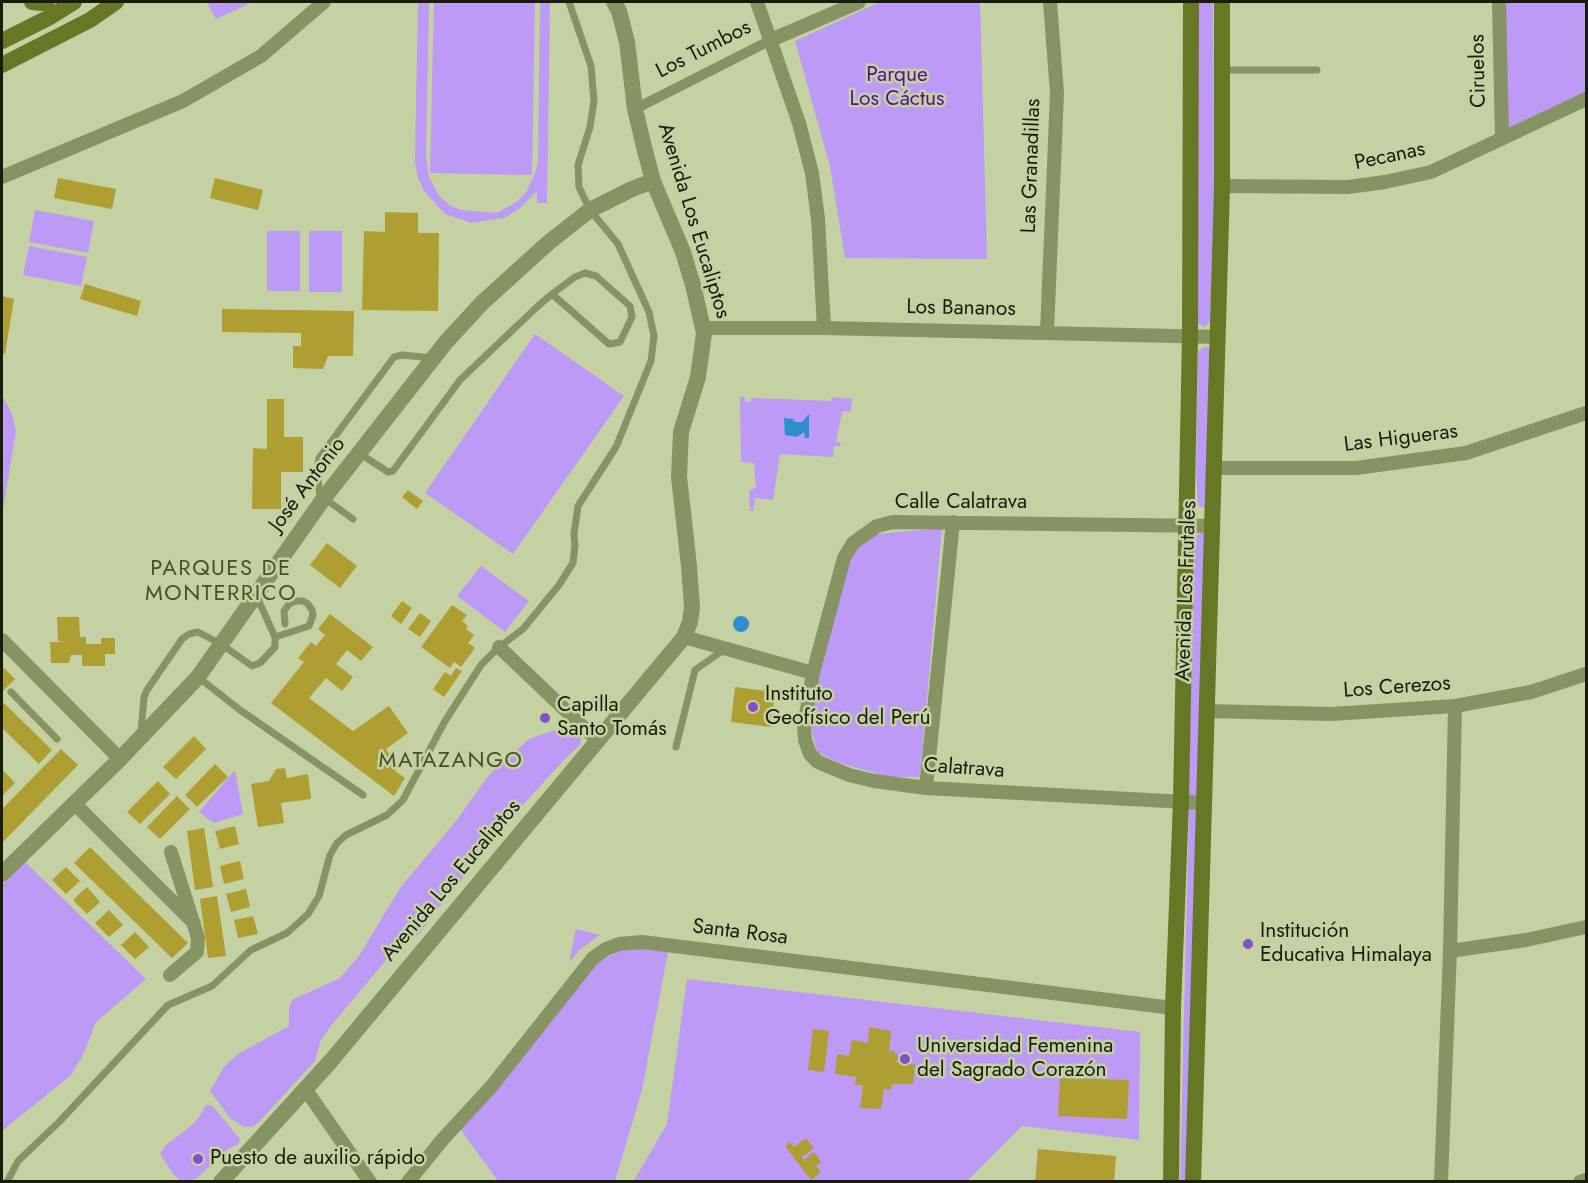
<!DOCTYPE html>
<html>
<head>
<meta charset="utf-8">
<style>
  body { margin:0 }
  #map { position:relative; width:1588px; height:1183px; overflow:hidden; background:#c4d1a3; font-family:Jost,sans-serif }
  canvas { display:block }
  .frame { position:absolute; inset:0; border:3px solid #181c0b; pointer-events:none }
</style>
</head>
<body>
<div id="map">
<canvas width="1588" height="1183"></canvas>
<div class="frame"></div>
</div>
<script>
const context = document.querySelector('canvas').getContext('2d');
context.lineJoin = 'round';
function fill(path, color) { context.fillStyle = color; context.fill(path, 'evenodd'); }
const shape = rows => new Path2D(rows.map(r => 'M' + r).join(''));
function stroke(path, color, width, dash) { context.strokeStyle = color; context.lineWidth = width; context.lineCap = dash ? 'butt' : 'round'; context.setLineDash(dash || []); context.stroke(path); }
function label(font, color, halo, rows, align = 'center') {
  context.font = font + ' Jost,sans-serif'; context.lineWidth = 5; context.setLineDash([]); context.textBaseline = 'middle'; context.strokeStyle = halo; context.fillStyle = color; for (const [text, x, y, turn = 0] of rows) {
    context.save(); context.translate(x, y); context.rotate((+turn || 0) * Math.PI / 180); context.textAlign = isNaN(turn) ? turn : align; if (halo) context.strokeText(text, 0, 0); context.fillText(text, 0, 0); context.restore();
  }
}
fill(shape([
  [207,2,253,2,216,19],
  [418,2,429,2,426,155,429,177,440,197,451,206,461,210,497,213,518,201,527,191,535,173,538,162,540,2,550,2,547,203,537,203,537,191,519,209,504,218,471,223,445,214,424,191,418,178,415,161],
  [434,2,535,2,532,175,430,173],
  [880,2,980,2,987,259,845,258,830,166,795,41],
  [1197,2,1213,2,1214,188,1210,322,1204,327,1197,323],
  [1502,2,1586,2,1586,95,1507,132],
  [35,210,94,221,88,253,29,242],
  [267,231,300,231,300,291,267,291],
  [309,231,342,231,342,292,309,292],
  [29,246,87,257,81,286,23,275],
  [535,334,624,396,513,554,425,493],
  [1206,346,1210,349,1207,507,1200,507,1198,503,1196,469,1198,351],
  [2,396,11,411,16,431,2,515],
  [740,397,745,397,744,401,750,402,752,398,831,401,832,397,852,399,851,411,842,412,836,442,841,443,840,446,834,446,833,457,780,454,773,500,755,498,753,511,750,511,749,490,756,488,754,463,741,462],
  [942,528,920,777,889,777,839,763,817,752,809,719,822,650,855,546,878,534],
  [1202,532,1209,535,1198,798,1188,795,1195,537],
  [481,566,529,601,505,632,457,596],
  [568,726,580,733,581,744,564,760,512,817,432,916,419,934,397,947,330,1027,321,1040,315,1061,258,1123,251,1127,245,1127,231,1119,210,1091,224,1067,238,1054,289,1026,289,1009,292,1000,340,978,359,956,400,888,456,821,489,775,529,739],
  [235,770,243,814,214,823,199,812],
  [1189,807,1200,809,1189,1181,1180,1182],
  [25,862,146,979,96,1022,83,1055,71,1075,2,1131,2,885],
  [576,929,600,935,579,950,569,963],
  [644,948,668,952,642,1090,615,1181,498,1181,461,1130,513,1070,597,963,621,950],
  [687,979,1140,1032,1139,1140,1022,1126,967,1181,856,1180,856,1182,633,1182,667,1124],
  [206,1105,211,1105,216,1110,240,1139,239,1144,228,1149,197,1178,188,1181,181,1181,172,1173,160,1153,166,1145,191,1126,200,1116]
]), '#bc9af6');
fill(shape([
  [809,414,809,438,805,438,804,432,797,437,785,435,784,418,793,419,795,422,802,422],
  '733 624a8 8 0 1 1 16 0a8 8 0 1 1-16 0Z'
]), '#2d90cc');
fill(shape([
  [58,178,116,189,112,209,54,198],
  [215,178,263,190,258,210,210,198],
  [385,212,418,213,418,233,439,233,438,311,362,310,364,231,385,232],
  [85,284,141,301,137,316,80,299],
  [2,296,14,299,5,354,2,353],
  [222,309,354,311,353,356,328,356,323,369,293,368,293,346,301,346,301,333,222,332],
  [267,399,284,399,284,437,303,437,303,472,281,472,281,509,252,509,253,448,267,449],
  [408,490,423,501,417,509,402,497],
  [327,543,357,566,340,588,310,565],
  [402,601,412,608,401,624,391,616],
  [452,605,467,615,462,621,468,626,466,629,474,635,468,643,475,648,461,667,454,662,450,668,421,647],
  [420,613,431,621,420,637,408,629],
  [330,614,373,647,361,661,347,650,336,664,353,677,342,691,326,678,309,698,353,731,389,706,408,733,386,749,398,768,395,771,405,778,394,796,271,703,304,662,298,658,311,642,316,646,325,635,318,629],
  [57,617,79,617,80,637,86,637,86,644,101,644,101,638,115,638,115,654,105,654,105,666,82,666,82,655,71,655,69,663,51,663,50,642,67,642,58,641],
  [2,666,15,679,2,692],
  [456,668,462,671,444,697,433,689,445,672,451,676],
  [735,687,775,692,771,727,731,722],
  [4,703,52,750,39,764,2,728,2,706],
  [194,736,206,749,176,779,163,767],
  [61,749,78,765,2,843,2,809],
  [215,764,228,777,197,807,185,795],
  [285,768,287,778,308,774,311,799,281,803,284,823,258,827,251,784,269,781,276,769],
  [2,769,15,783,2,796],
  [158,781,170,794,140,824,127,812],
  [177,796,190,809,160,839,147,827],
  [235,826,239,844,220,849,215,831],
  [204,828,213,887,195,890,187,831],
  [90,847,188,943,172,958,74,863],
  [240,861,244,879,224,884,220,866],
  [66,867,80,881,66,894,52,880],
  [87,887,100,902,87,914,73,900],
  [246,889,250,907,231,912,226,894],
  [217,896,226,956,208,958,200,899],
  [109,910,123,925,109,937,95,923],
  [253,916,258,934,238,938,234,920],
  [135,932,149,947,135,959,121,945],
  [869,1027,891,1031,889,1053,893,1050,899,1058,895,1062,915,1064,913,1084,892,1084,891,1090,884,1089,881,1109,860,1108,863,1085,855,1085,856,1077,835,1074,837,1054,849,1056,852,1040,868,1043],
  [813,1029,829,1031,824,1072,808,1070],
  [1060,1078,1129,1080,1127,1119,1058,1116],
  [806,1138,814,1148,802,1157,804,1160,814,1152,821,1162,816,1166,821,1172,811,1180,785,1146,790,1142,794,1147],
  [1038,1149,1116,1156,1114,1182,1035,1182]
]), '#af9e32');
stroke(shape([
  [1223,70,1317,70],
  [359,453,388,472,393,471,460,380,538,306,552,294,575,277,585,273,596,276,630,306,632,317,620,342,609,344,552,294],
  [320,497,317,470,319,458,394,357,402,355,433,358],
  [324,498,353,519],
  [275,637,309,626,313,615,312,610,308,604,303,601,296,601,289,604,284,611,285,624],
  [198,677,240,710,363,795],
  [11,692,57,739],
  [141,732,144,697,147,690,182,639,189,634,198,632,221,644,252,666,260,663,275,647,275,637,257,597],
  [676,747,695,670,725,649],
  [7,1182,18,1161,59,1122,168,1005,212,986,251,950,287,933,308,914,319,896,330,855,337,843,346,835,387,815,403,800,445,721,481,665,499,647,523,629,559,585,573,563,575,545,574,534,578,506,616,447,651,361,654,336,649,312,618,244,590,210,579,187,578,165,590,127,594,101,591,66,569,2]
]), '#869362', 7);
stroke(shape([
  [635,109,771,40]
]), '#869362', 10);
stroke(shape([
  [757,2,799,123,812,173,818,219,824,328],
  [1499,2,1502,139],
  [771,40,859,2],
  [2,177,183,101,261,56,324,2],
  [1222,186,1348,187,1385,182,1431,172,1586,99],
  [703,328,824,328,1218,337],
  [1047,332,1057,93,1050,2],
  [1214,468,1356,468,1466,453,1586,413],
  [684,637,813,673],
  [2,640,120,759],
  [499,647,598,741],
  [1206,711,1331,714,1455,706,1531,692,1586,674],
  [926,788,953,522],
  [1204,803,926,788,874,781,849,775,818,762,810,754,805,740,804,727,813,673,844,558,853,543,877,526,893,522,1212,526],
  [75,804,194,923],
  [1450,951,1526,940,1586,927],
  [170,975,197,952,198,938,171,852],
  [306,1090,370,1182],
  [408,1182,443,1139,491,1087,593,958,606,949,619,944,642,942,1173,1008],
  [1441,1182,1450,951,1455,706],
  [1580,1182,1586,1180]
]), '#869362', 14);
stroke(shape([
  [2,874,120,759,198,677,324,498,446,342,482,303,548,243,590,210,632,189,653,181],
  [221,1182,330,1062,684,637,690,622,692,607,689,566,679,477,681,432,698,377,704,333,693,285,683,252,653,181,644,147,635,109,627,42,619,11,614,2]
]), '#869362', 16);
stroke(shape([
  [32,2,42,3,47,2],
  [2,41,50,17,74,2],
  [2,65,90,20,116,2],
  [1171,1182,1173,1008,1181,801,1190,336,1191,2],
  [1193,1182,1222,186,1222,2]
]), '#667726', 16);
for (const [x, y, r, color] of [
  [753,707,6,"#834fc7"],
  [545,718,6,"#834fc7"],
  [1248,944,6,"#834fc7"],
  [905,1059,6,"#834fc7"],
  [198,1159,6,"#834fc7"]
]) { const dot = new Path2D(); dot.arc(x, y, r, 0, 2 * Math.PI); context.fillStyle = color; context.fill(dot); stroke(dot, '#c4d1a3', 2); }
label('21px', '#181c0b', '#c4d1a3', [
  ["Los Tumbos",704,50,-27],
  ["Ciruelos",1479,71,-91],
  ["Pecanas",1390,157,-12],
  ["Las Granadillas",1032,166,-88],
  ["Avenida Los Eucaliptos",693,221,73],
  ["Los Bananos",961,309,1],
  ["Las Higueras",1401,439,-7],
  ["José Antonio",308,485,-53],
  ["Calle Calatrava",961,503],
  ["Avenida Los Frutales",1187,591,-88],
  ["Los Cerezos",1397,688,-4],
  ["Calatrava",964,769,4],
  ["Avenida Los Eucaliptos",452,881,-50],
  ["Santa Rosa",740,933,7]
]);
label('21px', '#550f93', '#c4d1a3', [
  ["Parque",897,76],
  ["Los Cáctus",897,100]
]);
label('21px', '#181c0b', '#c4d1a3', [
  ["Instituto",765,695],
  ["Geofísico del Perú",765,719],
  ["Capilla",557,706],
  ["Santo Tomás",557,730],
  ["Institución",1260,932],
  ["Educativa Himalaya",1260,956],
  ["Universidad Femenina",917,1047],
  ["del Sagrado Corazón",917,1071],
  ["Puesto de auxilio rápido",210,1159]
], 'left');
context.letterSpacing = '1.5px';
label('22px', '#475128', '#c4d1a3', [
  ["PARQUES DE",221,570],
  ["MONTERRICO",221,595],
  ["MATAZANGO",451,762]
]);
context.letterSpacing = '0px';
</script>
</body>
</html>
